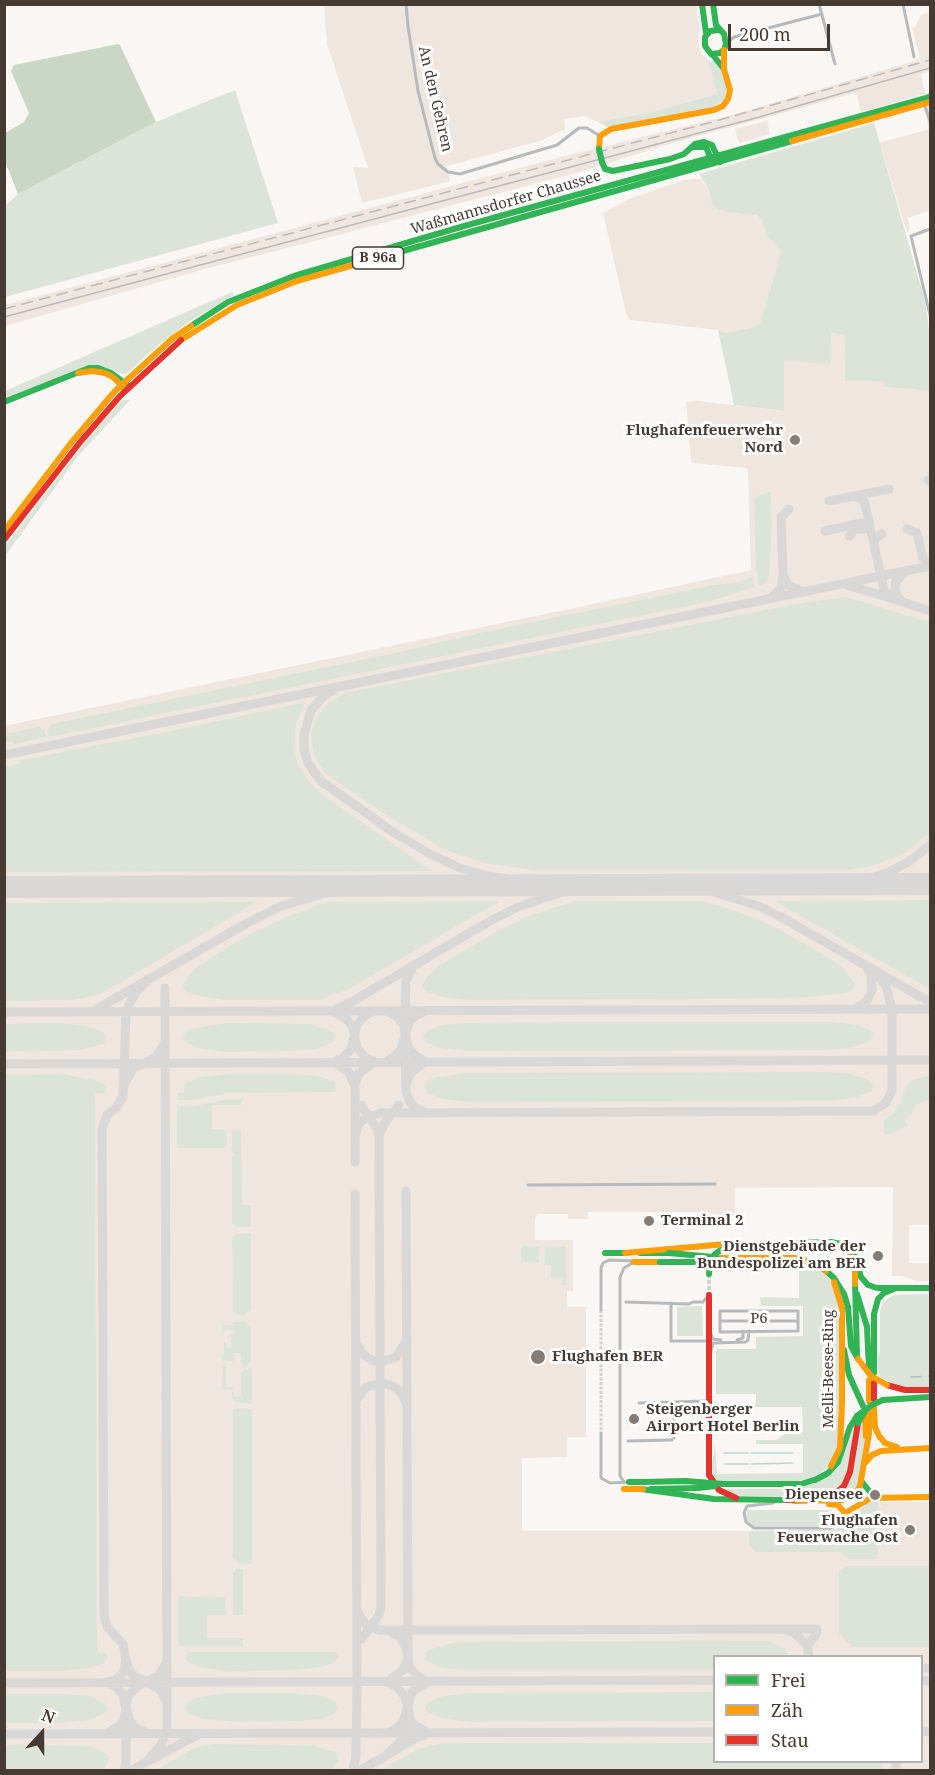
<!DOCTYPE html>
<html>
<head>
<meta charset="utf-8">
<style>
  body { margin:0 }
  #map { position:relative; width:935px; height:1775px; overflow:hidden; background:#f9f6f3; font-family:"Noto Serif",serif }
  canvas { display:block }
  .frame { position:absolute; inset:0; border:6px solid #463b33; pointer-events:none }
  .legend { position:absolute; left:713px; top:1655px; width:210px; height:108px; box-sizing:border-box; background:#fff; border:2px solid #b5b1ad; margin:0; padding:8px 10px; list-style:none; font-size:18px; color:#463b33 }
  .legend li { display:flex; align-items:center; gap:12px; height:30px }
  .legend b { width:30px; border:2px solid #b5b1ad }
  .north { position:absolute; left:12px; top:1703px; width:60px; height:60px; -webkit-text-stroke:4px #fff; paint-order:stroke; rotate:21deg; font-size:16px; font-weight:700; line-height:24px; text-align:center; color:#463b33 }
  .north::after { content:''; display:block; margin:auto; width:21px; height:27px; background:#463b33; clip-path:polygon(50% 0,100% 100%,50% 72%,0 100%) }
  .scale { position:absolute; left:728px; top:24px; width:102px; height:27px; box-sizing:border-box; border:3px solid #463b33; border-top:0; padding-left:8px; font-size:18px; line-height:21px; white-space:nowrap; color:#463b33; -webkit-text-stroke:4px #fff; paint-order:stroke }
</style>
</head>
<body>
<div id="map">
<canvas width="935" height="1775"></canvas>
<div class="frame"></div>
<ul class="legend">
<li><b style="height:8px;background:#30b455"></b>Frei</li>
<li><b style="height:8px;background:#ff9f0a"></b>Zäh</li>
<li><b style="height:8px;background:#e5322d"></b>Stau</li>
</ul>
<div class="north">N</div>
<div class="scale">200 m</div>
</div>
<script>
const context = document.querySelector('canvas').getContext('2d');
context.lineJoin = 'round';
function fill(path, color) { context.fillStyle = color; context.fill(path, 'evenodd'); }
const shape = rows => new Path2D(rows.map(r => 'M' + r).join(''));
function stroke(path, color, width, dash) { context.strokeStyle = color; context.lineWidth = width; context.lineCap = dash ? 'butt' : 'round'; context.setLineDash(dash || []); context.stroke(path); }
function label(font, color, halo, rows, align = 'center') {
  context.font = font + ' "Noto Serif",serif'; context.lineWidth = 6; context.setLineDash([]); context.textBaseline = 'middle'; context.strokeStyle = halo; context.fillStyle = color; for (const [text, x, y, turn = 0] of rows) {
    context.save(); context.translate(x, y); context.rotate((+turn || 0) * Math.PI / 180); context.textAlign = isNaN(turn) ? turn : align; if (halo) context.strokeText(text, 0, 0); context.fillText(text, 0, 0); context.restore();
  }
}
fill(shape([
  [324,5,696,5,700,30,698,40,701,53,708,60,717,94,652,112,598,122,584,116,564,119,565,129,540,141,446,166,450,181,362,203,353,167,368,168,327,44],
  [929,12,930,71,921,74,925,94,930,92,930,217,928,211,907,218,910,227,909,231,907,233,880,143,929,129,922,101,924,94,861,112,856,93,676,142,573,174,198,271,5,326,5,305,565,156,732,115,911,62,920,58,912,28,915,27,921,15],
  [767,121,770,134,739,143,735,129],
  [696,179,701,179,708,188,709,195,729,213,755,215,762,220,766,235,781,252,761,321,754,327,726,333,718,330,629,320,626,313,603,213,631,198,684,180],
  [830,333,844,334,845,381,884,382,884,387,930,391,930,1225,909,1225,909,1263,930,1263,930,1281,916,1281,902,1276,892,1276,893,1187,735,1188,735,1224,711,1224,710,1212,588,1212,588,1219,568,1219,568,1214,538,1214,535,1218,535,1240,573,1240,573,1291,567,1291,567,1307,586,1307,586,1437,567,1437,567,1457,522,1458,522,1531,749,1531,749,1546,755,1552,841,1552,878,1554,878,1502,930,1502,930,1770,5,1770,4,726,574,608,751,570,748,470,746,468,693,463,691,461,686,402,698,401,783,411,784,361],
  [714,1656,922,1656,922,1762,714,1762]
]), '#efe6df');
fill(shape([
  [708,60,711,62,713,60,722,68,727,87,725,99,715,107,609,128,598,122,652,112,717,94],
  [235,90,278,223,5,297,5,206,18,194,156,122],
  [874,123,925,301,929,329,930,391,884,387,884,382,845,381,844,335,831,333,830,364,784,361,784,411,734,405,718,330,726,333,754,327,761,321,781,252,766,235,762,220,756,215,729,213,718,209,712,203,708,188,699,174],
  [232,292,234,295,190,321,158,345,125,375,100,366,85,366,5,399,5,391],
  [122,400,130,400,78,456,5,556,5,546,88,438],
  [771,492,772,528,769,576,766,583,759,586,756,570,754,498,757,496],
  [753,577,755,587,711,601,49,737,47,731,52,724,395,653,480,633,714,585,736,583],
  [846,597,930,622,930,833,904,853,873,866,846,870,534,870,485,863,445,850,377,809,325,773,314,755,311,733,319,714,330,702,345,693,796,604],
  [306,702,296,723,294,748,297,762,306,778,320,793,432,871,5,872,5,767,20,764,21,760,171,731],
  [39,727,45,731,46,737,14,744,13,742,5,743,5,734],
  [930,900,930,989,774,901],
  [500,901,349,989,318,1000,223,1000,190,994,184,990,182,986,194,970,211,957,249,935,286,917,328,902],
  [575,901,703,901,739,912,777,928,828,957,844,969,855,984,853,989,847,993,799,998,470,1000,444,997,425,991,422,985,428,976,446,961,501,929,531,915],
  [257,902,101,994,73,1000,5,1001,5,903],
  [559,1022,832,1022,856,1025,870,1030,873,1034,871,1040,854,1047,827,1050,468,1051,441,1048,425,1042,423,1037,428,1030,443,1025,467,1023],
  [60,1023,85,1026,102,1031,106,1037,105,1041,103,1044,80,1050,5,1052,5,1024],
  [226,1023,309,1024,330,1030,336,1036,333,1042,317,1049,291,1051,227,1052,202,1049,186,1043,183,1040,185,1032,192,1029],
  [832,1072,851,1074,867,1079,873,1086,872,1091,854,1098,829,1101,471,1102,442,1099,427,1093,424,1087,428,1081,433,1078,466,1073],
  [62,1074,98,1081,104,1084,106,1088,105,1093,95,1094,97,1652,107,1653,108,1657,104,1663,90,1668,62,1671,5,1671,5,1075],
  [229,1074,291,1074,318,1076,332,1081,335,1083,336,1089,335,1092,227,1093,195,1100,177,1100,177,1093,184,1093,184,1086,187,1082,201,1077],
  [930,1075,930,1099,915,1106,913,1112,905,1120,908,1126,884,1136,884,1120,894,1113,908,1085,913,1080],
  [228,1099,242,1099,241,1105,212,1105,212,1129,226,1130,227,1142,224,1148,177,1148,177,1106,195,1106],
  [232,1130,241,1130,242,1205,251,1205,251,1227,237,1227,232,1223,232,1156,234,1156,234,1153,232,1153],
  [251,1233,251,1309,246,1315,237,1315,233,1311,232,1237,237,1234],
  [524,1246,566,1247,566,1285,562,1285,562,1278,551,1278,551,1265,545,1264,544,1247,540,1247,539,1262,521,1262,521,1249],
  [716,1263,805,1263,816,1267,825,1273,831,1280,838,1292,840,1301,839,1447,828,1467,815,1477,798,1481,715,1482,713,1477,712,1467,715,1444,717,1474,803,1473,803,1444,756,1444,756,1440,776,1440,785,1434,803,1432,802,1407,753,1407,752,1404,756,1404,756,1394,716,1394,716,1349,756,1349,756,1337,803,1336,803,1306,761,1306,760,1297,799,1298,799,1271,715,1271],
  [930,1294,930,1387,907,1387,885,1381,878,1375,878,1359,880,1350,880,1312,883,1302,894,1295],
  [702,1306,703,1336,677,1336,677,1307],
  [233,1322,246,1322,251,1328,251,1362,242,1368,241,1353,234,1353,234,1361,222,1360,222,1354,224,1354,224,1343,226,1343,226,1348,231,1348,231,1334,235,1333,234,1330,222,1330,222,1326,233,1325],
  [223,1366,226,1366,226,1387,234,1387,234,1397,241,1396,241,1372,252,1367,252,1404,233,1402,232,1390,222,1390],
  [240,1408,252,1409,252,1564,238,1563,233,1557,233,1410],
  [864,1419,865,1443,858,1485,848,1496,838,1499,827,1499,838,1494,849,1482,860,1426],
  [857,1420,854,1430,849,1468,843,1485,835,1492,818,1496,737,1496,721,1489,793,1489,817,1482,830,1474,840,1463],
  [873,1501,878,1502,878,1554,875,1559,849,1559,841,1552,755,1552,749,1546,749,1531,836,1529,867,1503],
  [747,1510,832,1510,842,1519,839,1523,829,1526,753,1526,748,1523,746,1518],
  [846,1566,930,1566,930,1647,853,1647,839,1633,839,1571],
  [236,1569,243,1569,243,1615,233,1615,233,1573],
  [178,1596,225,1597,226,1615,207,1615,207,1638,243,1638,243,1646,178,1646],
  [769,1641,784,1649,788,1654,788,1656,714,1656,714,1670,469,1670,443,1668,427,1661,425,1657,428,1650,457,1642],
  [187,1652,336,1652,338,1657,333,1663,321,1667,294,1670,229,1671,203,1668,188,1662,186,1659],
  [714,1692,714,1721,472,1722,442,1718,428,1712,425,1708,428,1702,443,1696,470,1693],
  [226,1693,293,1693,320,1696,335,1701,338,1709,334,1714,320,1719,296,1721,241,1722,204,1719,188,1713,185,1709,187,1703,196,1698],
  [4,1694,61,1694,89,1696,105,1703,108,1710,102,1715,88,1720,57,1723,5,1723],
  [441,1743,714,1743,714,1762,880,1762,882,1770,381,1770,418,1749],
  [216,1744,315,1746,335,1752,339,1759,330,1770,155,1770,197,1747],
  [4,1745,89,1746,107,1754,109,1760,102,1770,5,1770]
]), '#dce4d9');
fill(shape([
  [118,44,120,45,156,122,18,194,5,161,5,133,24,122,29,113,11,71,14,65]
]), '#cbd7c6');
stroke(shape([
  [724,1453,748,1453],
  [751,1453,793,1453],
  [724,1464,748,1464],
  [751,1464,793,1463]
]), '#b9d6d7', 1.5);
stroke(shape([
  [928,480,930,481],
  [852,496,861,498,865,504,884,590,893,599,907,603],
  [829,501,889,489],
  [907,529,917,533,923,558,930,565],
  [825,531,861,523,866,525,871,531],
  [849,536,855,529,865,529],
  [874,545,875,539,882,534],
  [905,572,896,581,895,589,897,596,903,602,930,611],
  [783,574,781,517,789,509],
  [846,585,891,598],
  [772,597,781,588,783,574,788,585,802,591],
  [333,691,323,697,311,710,304,734,304,750,308,763,321,781,393,832,430,854,460,868,488,876,546,885],
  [4,755,930,566],
  [838,884,860,881,887,873,910,861,930,845],
  [889,884,930,888],
  [665,885,711,891,761,907,781,917,930,1002],
  [336,1009,353,1001,490,921,518,907,562,892,616,885],
  [855,1009,867,1001,872,990,871,975,866,966],
  [95,1010,249,922,279,907,325,893,372,886],
  [4,1012,930,1009],
  [335,1012,347,1019,353,1028,357,1048,366,1058,373,1061],
  [388,1012,397,1017,403,1024,409,1049,416,1056,424,1061],
  [405,1017,406,981,413,967],
  [405,1043,406,1092,410,1102,417,1109,422,1111],
  [336,1061,342,1059,351,1049,357,1025,362,1018,372,1012],
  [387,1061,400,1052,409,1023,415,1016,424,1012],
  [336,1063,348,1071,355,1086],
  [4,1064,930,1060],
  [355,1082,355,1162],
  [125,1083,133,1069,156,1057,164,1044],
  [406,1085,410,1074,423,1063],
  [355,1086,358,1074,373,1063],
  [361,1105,377,1129,379,1137,384,1124,399,1105],
  [355,1137,359,1124,364,1119,380,1113,873,1111,886,1103,892,1090,892,1009,886,986,871,968],
  [356,1343,365,1356,374,1361,384,1361,396,1357,406,1342],
  [357,1400,366,1387,383,1383,395,1387,402,1394,406,1403],
  [358,1613,367,1626,379,1630,473,1630,790,1629,817,1629,816,1635,807,1645,794,1633,782,1629],
  [389,1631,398,1636,403,1641,407,1651,409,1667,416,1675,424,1680],
  [362,1639,379,1615,381,1606,379,1137],
  [807,1645,809,1656],
  [127,1662,129,1670,135,1676,156,1687,161,1691,166,1700],
  [922,1668,930,1668],
  [390,1680,403,1670,408,1658,406,1191],
  [922,1680,930,1681],
  [4,1683,714,1680],
  [101,1683,113,1681,119,1677,124,1670,126,1660,123,1644,107,1627,104,1615,102,1129,107,1115,116,1108,123,1097,126,1012,135,993,146,982],
  [390,1683,398,1688,405,1697,411,1721,416,1726,425,1731],
  [922,1731,930,1732],
  [389,1732,396,1729,403,1722,412,1692,427,1682],
  [107,1733,119,1726,124,1719,126,1709,123,1695,117,1688,110,1684],
  [146,1733,135,1727,130,1721,126,1709,127,1700,129,1695,138,1686,158,1676,166,1664],
  [4,1734,714,1732],
  [384,1757,400,1742,406,1728],
  [146,1762,161,1745,167,1729,167,1721,165,988],
  [896,1762,896,1770],
  [124,1770,126,1763,126,1728],
  [132,1770,197,1735],
  [353,1770,356,1755,357,1681,355,1194],
  [361,1770,416,1738,425,1735]
]), '#dad8d7', 9);
stroke(shape([
  [4,887,930,884]
]), '#dad8d7', 22);
stroke(shape([
  [601,1310,601,1433]
]), '#d5d1cd', 3, [3, 1.5]);
stroke(shape([
  [709,1274,709,1295]
]), '#d5d1cd', 4, [4, 2]);
stroke(shape([
  [406,4,408,26,418,91,435,158,438,164,448,172,460,174,557,145,579,128,587,128,600,136],
  [819,4,835,64],
  [903,4,914,57],
  [726,44,734,37,822,14],
  [924,103,930,121],
  [930,229,911,236,930,315],
  [528,1185,715,1184],
  [626,1302,689,1304,693,1302,703,1302,708,1296],
  [671,1303,671,1341,709,1341],
  [601,1310,601,1268,603,1263,609,1260,635,1261],
  [720,1311,798,1311,798,1331,720,1332,720,1311],
  [720,1321,798,1321],
  [710,1331,713,1339,721,1340],
  [737,1340,743,1338,743,1331],
  [710,1356,713,1343,746,1342,748,1340,749,1331],
  [674,1402,674,1438],
  [639,1403,709,1401],
  [601,1433,601,1478,610,1483,629,1482],
  [628,1441,672,1440],
  [624,1482,620,1476,620,1277,624,1268,634,1262],
  [779,1500,773,1503,747,1506,744,1513,746,1522,754,1528,831,1528,842,1523,845,1513]
]), '#b7babd', 3);
stroke(shape([
  [702,4,706,33],
  [713,4,716,25,724,34,726,44,724,50,720,53,711,54,705,46,705,37,710,31,719,30],
  [712,54,724,69],
  [693,147,706,147,711,159],
  [602,162,605,169,613,171,670,159,684,154,695,144,704,142,712,145,720,162],
  [364,262,792,141],
  [191,326,228,302,294,276,464,226,930,97],
  [4,402,89,368,98,368,111,373,130,387],
  [605,1253,626,1253],
  [640,1253,669,1253],
  [824,1269,834,1278,844,1294,848,1307,851,1346,858,1359],
  [709,1274,710,1263,715,1254,728,1245,831,1242,841,1244,854,1253,861,1277,868,1285,877,1288,896,1288],
  [855,1282,857,1354],
  [857,1294,867,1327,869,1368],
  [844,1350,849,1375,863,1406],
  [874,1373,874,1314,878,1299,884,1293,896,1288,930,1288],
  [883,1400,930,1397],
  [815,1480,828,1473,838,1462,850,1427,857,1416],
  [629,1482,642,1482],
  [862,1482,874,1497],
  [723,1484,801,1484,817,1479],
  [641,1489,714,1499,787,1500],
  [651,1489,698,1488]
]), '#30b455', 6);
stroke(shape([
  [792,141,930,102],
  [599,149,600,136,611,129,714,110,723,106,728,99,730,90,724,69,724,50],
  [181,340,237,305,297,281,364,262],
  [78,373,92,371,105,373,113,377,126,390],
  [4,531,71,443,115,391,173,338,191,326],
  [849,1251,855,1265,855,1284],
  [625,1253,726,1244],
  [717,1258,795,1258,810,1262,826,1271],
  [634,1262,660,1262],
  [869,1380,869,1401],
  [874,1408,875,1427,879,1436,885,1443,897,1447],
  [865,1416,866,1436],
  [864,1464,872,1455,881,1451,930,1448],
  [831,1466,840,1448,842,1403,842,1308,834,1282],
  [624,1489,643,1489],
  [794,1501,842,1500,855,1494,860,1486,869,1434,869,1412],
  [829,1504,838,1505,845,1513,871,1498,930,1497]
]), '#ff9f0a', 6);
stroke(shape([
  [4,540,81,441,120,396,181,340],
  [709,1295,709,1475,719,1490,736,1498],
  [874,1383,874,1399],
  [887,1385,905,1390,930,1390],
  [787,1500,825,1497,836,1493,844,1486,850,1472,858,1423]
]), '#e5322d', 6);
stroke(shape([
  [4,317,752,119,930,68]
]), '#bbbabb', 1.5);
stroke(shape([
  [4,309,716,121,930,60],
  [910,1377,930,1376]
]), '#bbbabb', 1.5, [12, 6]);
stroke(shape([
  [599,149,602,162],
  [669,1253,713,1257],
  [660,1262,694,1262,717,1258],
  [857,1416,872,1405,883,1400],
  [858,1423,864,1413],
  [642,1482,686,1481,723,1484],
  [698,1488,715,1486]
]), '#30b455', 6);
stroke(shape([
  [858,1359,871,1376,887,1385]
]), '#ff9f0a', 6);
for (const [x, y, r, color] of [
  [795,440,6,"#857c76"],
  [649,1221,6,"#857c76"],
  [878,1256,6,"#857c76"],
  [538,1357,8,"#857c76"],
  [634,1419,6,"#857c76"],
  [875,1495,6,"#857c76"],
  [910,1530,6,"#857c76"]
]) { const dot = new Path2D(); dot.arc(x, y, r, 0, 2 * Math.PI); context.fillStyle = color; context.fill(dot); stroke(dot, '#fff', 2); }
for (const [x, y, w] of [
  [378,258,51]
]) { const box = new Path2D(); box.roundRect(x - w / 2, y - 11, w, 22, 4.5); context.fillStyle = '#fff'; context.fill(box); stroke(box, '#463b33', 1.5); }
label('bold 14px', '#463b33', null, [
  ["B 96a",378,258]
]);
label('15px', '#463b33', '#fff', [
  ["An den Gehren",435,99,77],
  ["Waßmannsdorfer Chaussee",506,203,-16],
  ["P6",759,1319],
  ["Melli-Beese-Ring",829,1369,-90]
]);
label('bold 15px', '#463b33', '#fff', [
  ["Flughafenfeuerwehr",783,431],
  ["Nord",783,448],
  ["Terminal 2",661,1221,"left"],
  ["Dienstgebäude der",866,1247],
  ["Bundespolizei am BER",866,1264],
  ["Flughafen BER",552,1357,"left"],
  ["Steigenberger",646,1410,"left"],
  ["Airport Hotel Berlin",646,1427,"left"],
  ["Diepensee",863,1495],
  ["Flughafen",898,1521],
  ["Feuerwache Ost",898,1538]
], 'right');
</script>
</body>
</html>
